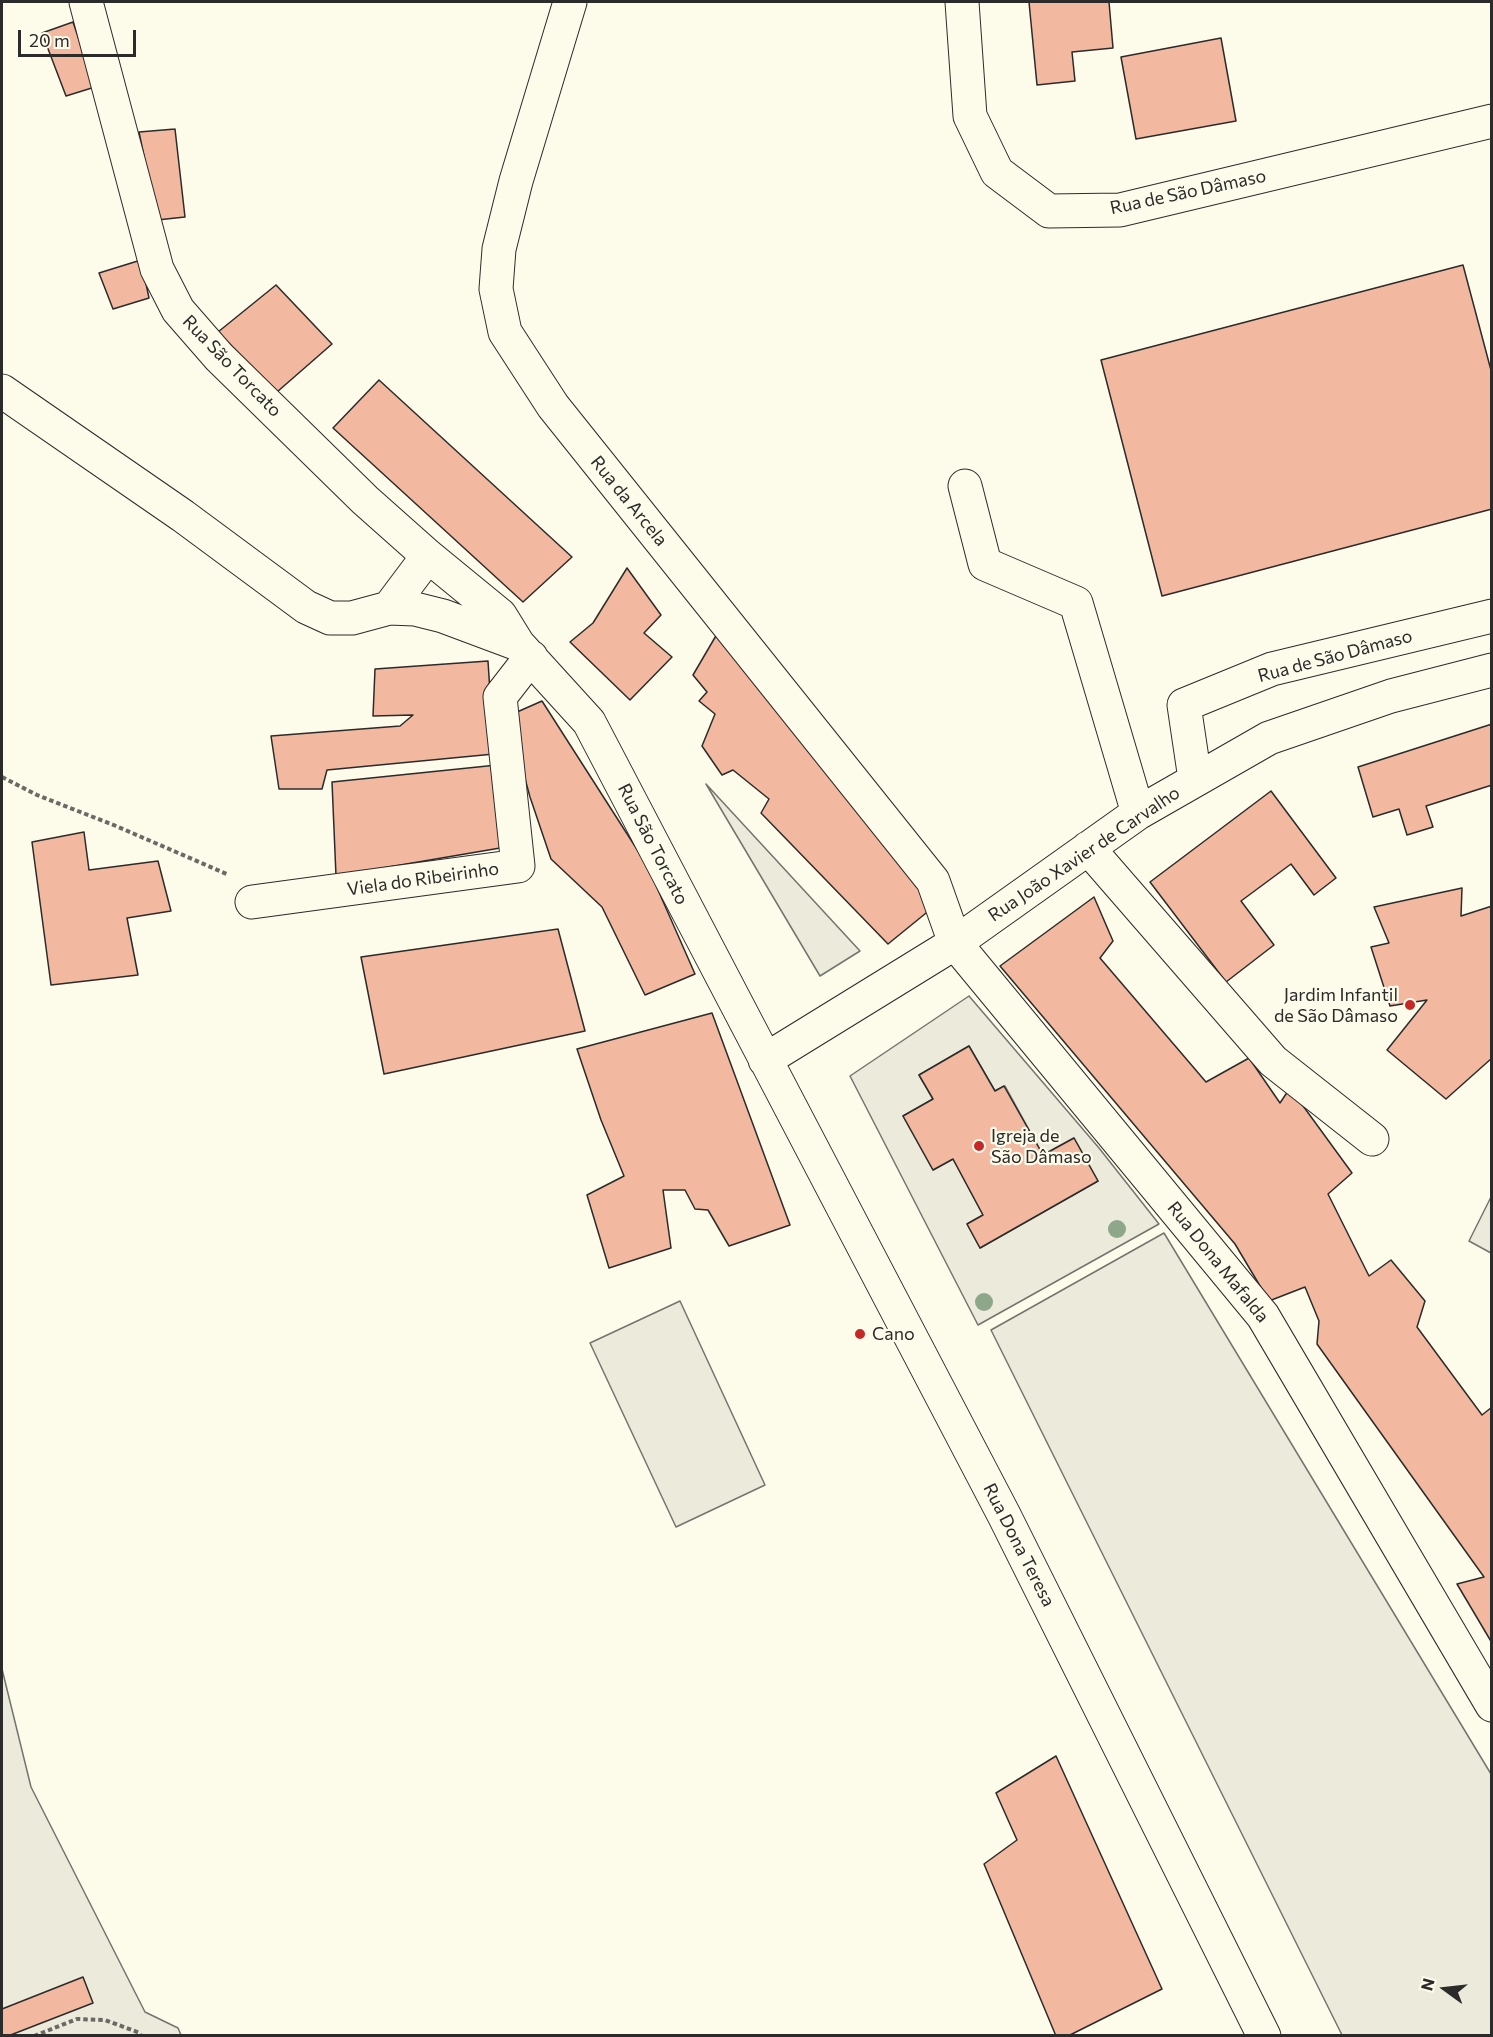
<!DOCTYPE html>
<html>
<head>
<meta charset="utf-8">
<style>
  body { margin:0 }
  #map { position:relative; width:1493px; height:2037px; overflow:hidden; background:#fdfbea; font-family:Commissioner,sans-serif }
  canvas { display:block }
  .frame { position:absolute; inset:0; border:3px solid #2b2b2b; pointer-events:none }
  .north { position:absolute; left:1415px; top:1959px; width:60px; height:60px; -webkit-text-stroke:4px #fdfbea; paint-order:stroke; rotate:285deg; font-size:16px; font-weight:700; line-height:24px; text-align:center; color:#2b2b2b }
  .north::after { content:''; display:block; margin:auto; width:21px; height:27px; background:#2b2b2b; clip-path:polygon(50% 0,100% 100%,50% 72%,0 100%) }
  .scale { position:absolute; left:18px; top:30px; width:118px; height:27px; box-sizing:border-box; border:3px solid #2b2b2b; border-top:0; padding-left:8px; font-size:18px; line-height:21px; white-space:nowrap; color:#2b2b2b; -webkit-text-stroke:4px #fdfbea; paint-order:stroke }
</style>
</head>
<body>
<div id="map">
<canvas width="1493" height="2037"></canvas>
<div class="frame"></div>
<div class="north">N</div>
<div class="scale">20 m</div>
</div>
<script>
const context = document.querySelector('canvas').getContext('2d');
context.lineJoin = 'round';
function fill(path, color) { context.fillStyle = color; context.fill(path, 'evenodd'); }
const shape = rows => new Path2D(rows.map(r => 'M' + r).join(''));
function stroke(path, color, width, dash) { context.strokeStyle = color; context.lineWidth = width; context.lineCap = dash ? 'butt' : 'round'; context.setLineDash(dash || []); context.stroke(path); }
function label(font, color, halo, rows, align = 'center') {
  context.font = font + ' Commissioner,sans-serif'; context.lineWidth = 4.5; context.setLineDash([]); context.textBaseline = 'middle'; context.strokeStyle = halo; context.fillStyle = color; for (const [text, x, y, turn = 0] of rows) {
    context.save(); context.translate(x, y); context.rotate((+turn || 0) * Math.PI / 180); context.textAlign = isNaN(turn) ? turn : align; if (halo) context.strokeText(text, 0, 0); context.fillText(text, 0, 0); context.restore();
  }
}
const green = shape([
  [706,784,860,951,820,976,706,784],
  [1491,1197,1492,1253,1491,1253,1469,1241,1491,1197],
  [680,1301,765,1485,676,1527,590,1343,680,1301],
  [2,1669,31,1787,145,2012,178,2028,181,2035,2,2035,2,1669]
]);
fill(green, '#ecebdb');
stroke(green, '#74746e', 1.5);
const parking = shape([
  [969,996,1099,1148,1159,1224,978,1325,850,1076,969,996],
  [969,1046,995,1091,1005,1086,1043,1155,1074,1138,1098,1181,980,1248,967,1224,983,1215,953,1159,933,1170,903,1116,933,1099,919,1075,969,1046],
  [1164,1233,1491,1774,1491,2035,1342,2035,991,1330,1164,1233]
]);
fill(parking, '#eceadb');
stroke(parking, '#74746e', 1.5);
const building = shape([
  [1029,2,1109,2,1113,48,1072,52,1075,81,1037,85,1029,2],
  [73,22,95,87,66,96,42,33,73,22],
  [1221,38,1236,121,1136,139,1121,57,1221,38],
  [175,129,185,217,157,220,139,132,175,129],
  [141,260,149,298,113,309,99,273,141,260],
  [1463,265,1492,374,1492,509,1162,596,1101,360,1463,265],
  [276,285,332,344,277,392,218,332,276,285],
  [379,380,572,557,523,602,333,428,379,380],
  [627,568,661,615,644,633,672,657,630,700,570,642,593,623,627,568],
  [717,634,928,885,931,909,888,944,761,813,769,799,733,770,722,775,702,746,715,714,699,701,707,692,693,675,717,634],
  [488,661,494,754,327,770,322,789,279,789,271,736,400,726,413,715,373,716,375,669,488,661],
  [542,701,647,865,695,974,645,995,602,907,551,859,530,797,508,716,542,701],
  [1492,724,1492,785,1426,806,1433,827,1407,835,1399,809,1373,817,1358,767,1492,724],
  [497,765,506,847,336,876,332,782,497,765],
  [1271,791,1336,878,1314,895,1291,864,1241,901,1274,945,1226,982,1150,882,1271,791],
  [84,832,89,870,158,861,171,911,127,918,138,975,51,985,32,842,84,832],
  [1462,888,1461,916,1492,906,1492,1058,1446,1099,1387,1050,1427,1000,1390,1006,1371,947,1389,943,1374,907,1462,888],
  [1094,897,1113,941,1100,958,1206,1082,1249,1058,1280,1103,1290,1088,1352,1173,1328,1194,1369,1276,1391,1260,1425,1301,1417,1327,1482,1415,1492,1407,1492,1643,1457,1584,1484,1577,1317,1344,1319,1321,1305,1287,1269,1301,1235,1244,1000,966,1094,897],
  [558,929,585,1031,384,1074,361,957,558,929],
  [712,1013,790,1225,729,1246,708,1210,695,1209,685,1190,663,1190,671,1248,609,1268,587,1195,624,1176,601,1120,577,1049,712,1013],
  [969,1046,995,1091,1004,1086,1043,1155,1074,1138,1098,1181,980,1248,967,1224,983,1215,953,1159,933,1170,903,1116,933,1099,919,1075,969,1046],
  [1056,1756,1162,1989,1068,2036,1056,2036,984,1864,1017,1840,996,1793,1056,1756],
  [83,1977,93,2003,8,2036,2,2036,2,2009,83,1977]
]);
fill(building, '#f2b8a0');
stroke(building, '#2b2b2b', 1.5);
const minor = shape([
  [86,2,157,269,178,310,219,357,365,500,428,556,500,615,518,644,589,722,1004,1515,1264,2036],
  [570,2,516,181,499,249,496,289,505,332,553,406,933,881,955,943,1263,1316,1492,1705],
  [962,2,970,116,997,172,1049,211,1120,210,1492,121],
  [2,391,183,516,306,607,330,618,352,618,389,608,428,556],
  [965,486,985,564,1076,603,1138,813],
  [389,608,415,609,443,616,518,644],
  [1195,779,1184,705,1272,669,1492,616],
  [1088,848,1273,1061,1372,1139],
  [252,902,518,866,500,697,531,657],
  [765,1060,955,943,1138,813,1269,738,1391,696,1492,670]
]);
stroke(minor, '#2b2b2b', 35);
stroke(shape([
  [2,777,37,795,116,826,229,875],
  [34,2036,77,2019,105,2020,140,2033,141,2036]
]), '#6a6964', 4, [4.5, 3]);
stroke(minor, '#fdfbea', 33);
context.fillStyle = '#8ea78a';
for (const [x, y] of [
  [1117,1229],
  [984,1302]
]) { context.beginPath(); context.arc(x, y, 9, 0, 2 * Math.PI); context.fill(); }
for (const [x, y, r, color] of [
  [1410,1005,6,"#c62828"],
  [979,1146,6,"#c62828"],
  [860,1334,6,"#c62828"]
]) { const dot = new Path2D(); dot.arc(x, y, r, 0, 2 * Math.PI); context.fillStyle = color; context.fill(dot); stroke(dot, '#fdfbea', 2); }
label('18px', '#2b2b2b', '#fdfbea', [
  ["Rua de São Dâmaso",1188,192,-12],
  ["Rua São Torcato",232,366,46],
  ["Rua da Arcela",629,501,51],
  ["Rua de São Dâmaso",1335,656,-15],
  ["Rua São Torcato",653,844,63],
  ["Rua João Xavier de Carvalho",1084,854,-34],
  ["Viela do Ribeirinho",423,879,-8],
  ["Rua Dona Mafalda",1218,1262,51],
  ["Rua Dona Teresa",1019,1545,63]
]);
label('18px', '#2b2b2b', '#fdfbea', [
  ["Jardim Infantil",1398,995,"right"],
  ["de São Dâmaso",1398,1016,"right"],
  ["Igreja de",991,1136],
  ["São Dâmaso",991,1157],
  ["Cano",872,1334]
], 'left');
</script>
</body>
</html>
